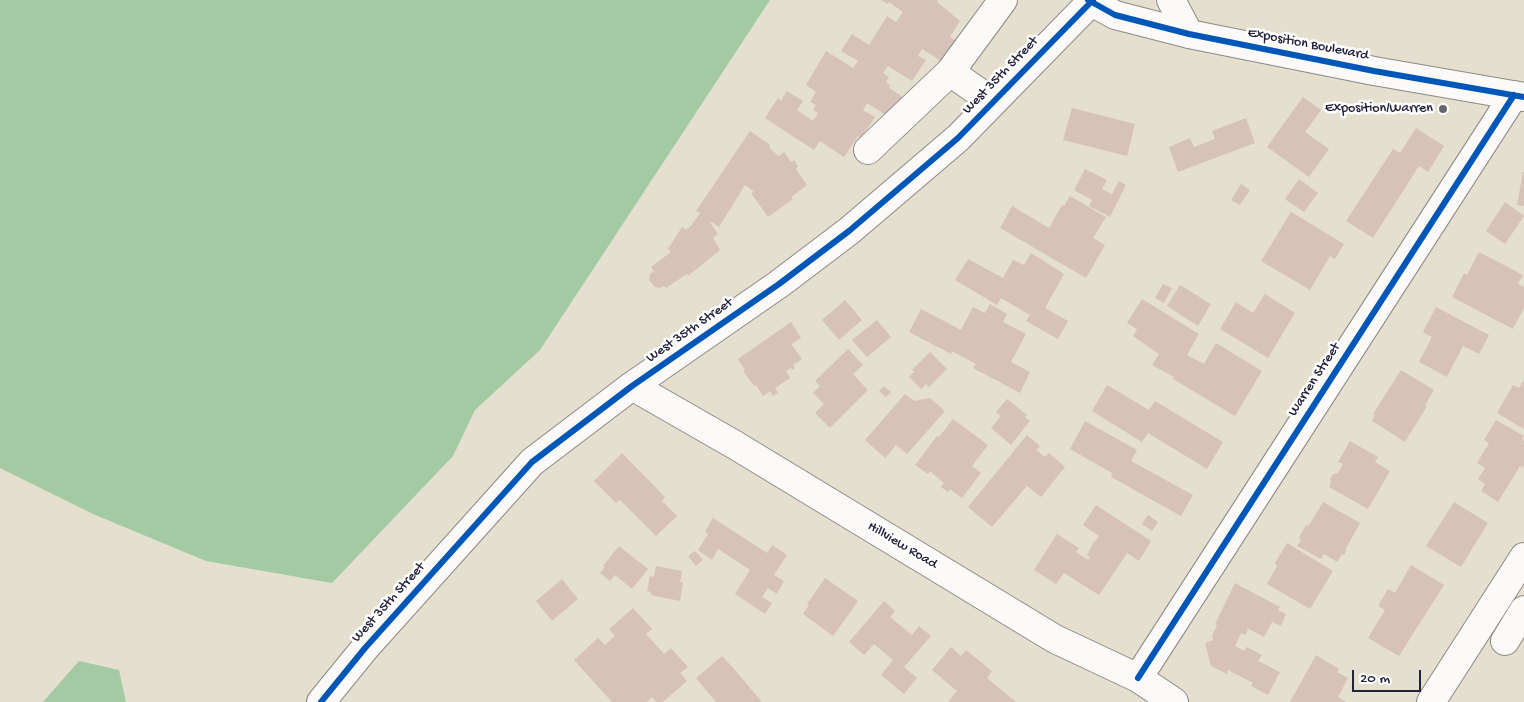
<!DOCTYPE html>
<html>
<head>
<meta charset="utf-8">
<style>
  body { margin:0 }
  #map { position:relative; width:1524px; height:702px; overflow:hidden; background:#e4dfce; font-family:"Gochi Hand",sans-serif }
  canvas { display:block }
  .scale { position:absolute; left:1352px; top:670px; width:69px; height:22px; box-sizing:border-box; border:2px solid #22223b; border-top:0; padding-left:6px; font-size:15px; line-height:18px; white-space:nowrap; color:#22223b; -webkit-text-stroke:4px #fff; paint-order:stroke }
</style>
</head>
<body>
<div id="map">
<canvas width="1524" height="702"></canvas>
<div class="scale">20 m</div>
</div>
<script>
const context = document.querySelector('canvas').getContext('2d');
context.lineJoin = 'round';
function fill(path, color) { context.fillStyle = color; context.fill(path, 'evenodd'); }
const shape = rows => new Path2D(rows.map(r => 'M' + r).join(''));
function stroke(path, color, width, dash) { context.strokeStyle = color; context.lineWidth = width; context.lineCap = dash ? 'butt' : 'round'; context.setLineDash(dash || []); context.stroke(path); }
function label(font, color, halo, rows, align = 'center') {
  context.font = font + ' "Gochi Hand",sans-serif'; context.lineWidth = 5; context.setLineDash([]); context.textBaseline = 'middle'; context.strokeStyle = halo; context.fillStyle = color; for (const [text, x, y, turn = 0] of rows) {
    context.save(); context.translate(x, y); context.rotate((+turn || 0) * Math.PI / 180); context.textAlign = isNaN(turn) ? turn : align; if (halo) context.strokeText(text, 0, 0); context.fillText(text, 0, 0); context.restore();
  }
}
fill(shape([
  [0,0,770,0,540,350,475,410,453,456,332,583,206,561,93,514,0,468],
  [79,661,119,670,126,702,43,702]
]), '#a3caa3');
fill(shape([
  [881,0,938,0,937,2,960,21,950,37,960,43,946,64,922,49,918,56,926,60,912,81,888,66,883,73,889,77,886,82,890,85,889,88,903,97,889,117,867,103,863,110,875,117,861,138,858,136,844,157,820,141,814,150,765,118,778,98,781,101,787,91,803,101,797,110,813,121,818,113,813,110,816,105,810,102,816,92,806,85,826,51,853,68,858,61,841,51,852,34,869,45,887,16,896,22,903,12,889,2,888,4],
  [1303,97,1321,110,1305,132,1329,149,1309,177,1267,147],
  [1072,108,1135,124,1127,156,1063,140],
  [1246,118,1255,143,1178,172,1169,147,1190,138,1194,147,1215,139,1212,131],
  [1416,128,1444,146,1428,172,1419,166,1373,238,1346,221,1393,149,1400,153],
  [750,131,770,145,769,148,779,156,784,152,791,162,794,160,798,166,796,169,807,185,791,197,793,199,768,217,751,193,754,192,745,185,719,227,712,222,710,222,718,234,713,238,720,250,688,276,687,274,666,288,664,286,660,288,655,287,649,280,650,274,654,271,651,267,671,252,668,249,682,227,686,230,691,226,700,213,696,211],
  [1085,169,1107,180,1102,189,1112,194,1119,181,1126,185,1110,217,1089,206,1092,200,1074,190],
  [1523,172,1524,172,1524,206,1517,205],
  [1299,179,1318,193,1304,212,1285,199],
  [1241,184,1250,190,1240,205,1231,200],
  [1070,196,1106,217,1093,238,1105,245,1086,278,1000,228,1012,206,1049,228,1062,205,1064,206],
  [1505,202,1524,216,1505,244,1486,231],
  [1291,212,1344,244,1335,259,1330,256,1310,290,1261,261],
  [1479,252,1523,275,1518,284,1524,287,1524,308,1513,329,1452,297,1464,273,1467,275],
  [1031,253,1064,274,1045,308,1068,321,1058,339,1026,321,1030,315,1001,298,997,305,955,280,968,259,1003,278,1013,260,1024,265],
  [1163,284,1172,288,1164,303,1155,298],
  [1180,285,1211,304,1198,326,1167,306],
  [1265,294,1295,313,1268,358,1220,329,1236,302,1253,313],
  [1142,299,1199,334,1187,355,1204,364,1216,343,1262,371,1235,416,1173,379,1174,377,1152,365,1159,354,1133,336,1137,329,1127,323],
  [845,300,862,320,839,340,822,320],
  [990,304,1007,314,1003,322,1026,334,1011,362,1030,372,1020,393,973,368,976,364,952,351,951,354,909,332,921,309,961,330,973,307,985,313],
  [1436,307,1489,335,1479,354,1463,346,1447,377,1419,362,1432,337,1423,332],
  [877,320,891,337,867,357,852,340],
  [791,322,801,338,791,344,802,359,793,365,795,368,792,370,791,368,786,371,790,378,775,388,778,393,773,396,770,391,763,396,756,385,754,386,743,371,745,370,738,359],
  [848,349,863,365,853,374,868,390,830,428,815,413,824,404,813,393,820,386,815,381],
  [930,352,947,369,929,387,926,384,921,389,909,377,914,372,912,370],
  [1401,370,1434,390,1425,405,1427,406,1405,442,1372,421,1375,415,1373,414],
  [1524,380,1524,429,1497,413,1513,385,1519,388],
  [1107,385,1149,410,1155,401,1223,442,1207,469,1148,433,1142,442,1092,411],
  [884,386,891,392,886,397,879,391],
  [905,394,914,401,930,398,945,411,907,454,896,445,885,458,865,440],
  [1007,399,1027,415,1025,417,1030,421,1011,445,991,428,1001,416,996,412],
  [953,419,988,445,972,466,981,473,962,498,950,489,948,492,941,487,944,483,930,471,928,474,915,465,937,436,939,437],
  [1496,420,1524,436,1522,440,1524,441,1524,465,1523,468,1520,466,1498,502,1481,491,1485,484,1478,479,1485,468,1477,463,1489,443,1484,440],
  [1085,421,1137,450,1131,461,1193,495,1181,516,1111,477,1112,473,1070,449],
  [1027,435,1040,446,1036,450,1045,457,1049,453,1065,467,1041,497,1027,486,992,527,968,507],
  [1350,441,1378,457,1375,462,1390,471,1368,509,1329,487,1331,483,1330,479,1333,474,1338,473,1343,464,1338,462],
  [622,453,665,497,662,501,677,516,656,536,620,500,616,503,594,481],
  [1323,502,1360,523,1345,550,1346,551,1344,555,1342,554,1337,562,1324,554,1321,559,1297,546,1301,540,1299,538,1300,536,1306,525,1308,526,1311,522],
  [1454,502,1488,523,1461,567,1426,546],
  [1096,505,1151,541,1139,561,1127,553,1099,595,1064,573,1056,584,1034,570,1057,534,1079,548,1076,552,1088,560,1090,557,1087,555,1095,540,1096,541,1099,536,1083,525],
  [1148,515,1158,522,1152,531,1142,524],
  [713,518,767,553,772,545,787,555,774,575,784,581,777,594,768,588,762,597,772,603,765,614,735,594,750,570,718,549,712,560,698,550,708,534,705,532],
  [1287,543,1333,571,1310,609,1267,584,1277,566,1275,563],
  [619,546,648,569,632,589,615,575,610,581,600,573,605,567,603,566],
  [695,551,703,560,696,566,688,556],
  [1411,565,1444,585,1399,656,1368,638,1385,610,1378,606,1388,589,1395,593],
  [656,566,682,571,680,582,683,582,680,601,651,595,651,592,647,591,650,576,654,577],
  [825,578,858,601,833,636,803,614,809,605,807,604],
  [562,579,578,599,552,621,536,601],
  [1235,583,1280,607,1278,610,1286,614,1281,626,1272,622,1264,637,1245,627,1248,630,1245,635,1241,633,1235,646,1244,651,1247,647,1262,655,1258,661,1280,672,1268,695,1251,686,1253,683,1228,670,1227,674,1211,666,1205,643,1213,640,1212,636,1217,625,1215,624],
  [884,601,895,611,890,617,912,635,919,626,931,636,904,667,917,678,904,694,881,675,893,660,874,644,864,655,849,642],
  [633,608,652,629,646,634,664,654,671,648,688,667,680,673,687,681,663,702,656,702,652,697,647,702,612,702,574,660,598,638,605,645,615,636,609,629],
  [951,647,961,656,966,650,992,671,987,678,1016,702,948,702,957,691,932,670],
  [1316,655,1339,669,1337,672,1348,678,1338,697,1346,702,1290,702],
  [722,656,735,670,762,702,716,702,696,678]
]), '#d6c2b9');
const minor = shape([
  [1088,0,1115,15,1189,34,1374,71,1524,97],
  [1171,0,1189,34],
  [950,72,1003,0],
  [868,150,950,72,993,102],
  [632,386,735,445,1055,639,1138,678,1174,702],
  [1505,641,1524,610],
  [1138,678,1514,95],
  [321,702,365,648,532,462,632,386,779,284,849,231,958,138,1093,0],
  [1431,702,1524,557]
]);
stroke(minor, '#8d8a85', 30);
stroke(minor, '#fbfaf8', 28);
stroke(shape([
  [1088,0,1115,15,1189,34,1374,71,1524,97],
  [1138,678,1514,95],
  [321,702,365,648,532,462,632,386,779,284,849,231,958,138,1093,0]
]), '#0057b8', 6);
for (const [x, y, r, color] of [
  [1443,109,5,"#66646e"]
]) { const dot = new Path2D(); dot.arc(x, y, r, 0, 2 * Math.PI); context.fillStyle = color; context.fill(dot); stroke(dot, '#fff', 2); }
label('14px', '#22223b', '#fff', [
  ["Exposition Boulevard",1308,45,11],
  ["West 35th Street",1001,76,-46],
  ["West 35th Street",690,331,-35],
  ["Warren Street",1315,380,-57],
  ["Hillview Road",902,546,31],
  ["West 35th Street",389,603,-48]
]);
label('14px', '#22223b', '#fff', [
  ["Exposition/Warren",1433,109]
], 'right');
</script>
</body>
</html>
